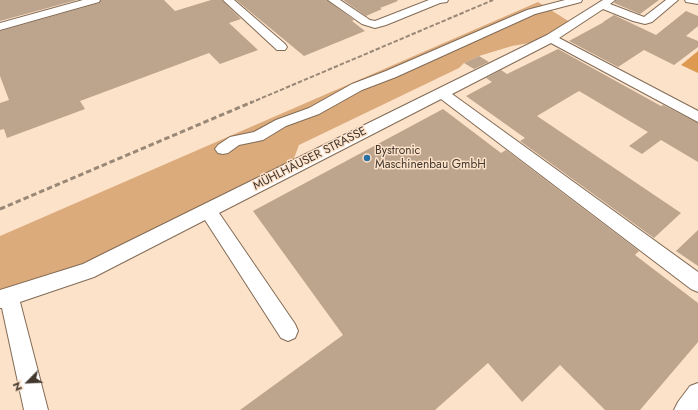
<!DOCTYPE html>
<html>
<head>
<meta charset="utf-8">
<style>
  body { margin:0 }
  #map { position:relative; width:698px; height:410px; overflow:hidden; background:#fde2ca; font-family:Jost,sans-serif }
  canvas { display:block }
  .north { position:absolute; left:8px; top:362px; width:40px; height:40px; -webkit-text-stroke:3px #fde2ca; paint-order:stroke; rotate:246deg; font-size:11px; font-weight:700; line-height:16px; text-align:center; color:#41372d }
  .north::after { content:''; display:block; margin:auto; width:14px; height:18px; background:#41372d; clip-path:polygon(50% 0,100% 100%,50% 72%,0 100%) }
</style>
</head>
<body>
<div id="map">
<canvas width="698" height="410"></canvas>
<div class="north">N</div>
</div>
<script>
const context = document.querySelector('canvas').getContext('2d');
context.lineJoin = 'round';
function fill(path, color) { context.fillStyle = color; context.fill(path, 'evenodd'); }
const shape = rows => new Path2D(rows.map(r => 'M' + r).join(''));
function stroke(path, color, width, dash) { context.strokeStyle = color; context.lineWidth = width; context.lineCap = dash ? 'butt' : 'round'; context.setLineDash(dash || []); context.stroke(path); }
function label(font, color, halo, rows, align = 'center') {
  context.font = font + ' Jost,sans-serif'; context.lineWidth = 3; context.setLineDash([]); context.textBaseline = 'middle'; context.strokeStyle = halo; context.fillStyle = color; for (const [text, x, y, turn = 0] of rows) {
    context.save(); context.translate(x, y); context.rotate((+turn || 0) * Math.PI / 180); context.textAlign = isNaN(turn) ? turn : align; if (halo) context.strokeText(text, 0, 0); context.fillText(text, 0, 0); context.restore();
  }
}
fill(shape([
  [538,2,570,22,535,42,512,46,479,56,464,63,459,68,299,145,293,161,112,251,71,269,0,290,0,236]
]), '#dcab7c');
fill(shape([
  [698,51,698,73,681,65]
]), '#de9951');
fill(shape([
  [0,0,77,0,0,21],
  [101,0,164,0,175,11,211,0,222,0,241,19,229,23,258,50,220,64,209,53,80,101,85,109,7,138,4,129,0,130,0,103,9,100,0,76,0,31,99,3],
  [236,0,327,0,354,20,352,21,365,31,304,56],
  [343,0,397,0,398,1,380,8,382,9,366,16],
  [616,0,659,0,640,14,614,3],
  [686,11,698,16,698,26,686,36,698,41,698,47,674,65,644,50,618,67,569,41,604,22,603,22,614,15,656,35],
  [558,49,661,106,663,105,698,123,698,162,661,140,642,154,629,146,648,132,579,91,537,116,681,213,654,238,520,141,525,138,466,96,492,82,486,78,501,70,507,74],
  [479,56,489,62,474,69,464,63],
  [443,109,501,153,506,150,639,251,635,255,698,303,698,342,640,410,605,410,560,365,522,402,488,363,435,410,240,410,343,335,253,211],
  [698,230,698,266,676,251]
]), '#bda48d');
const minor = shape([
  [83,0,100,0,99,2,0,30,0,23,83,0],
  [223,0,234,0,285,44,287,47,285,50,277,50,223,0],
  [328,0,340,0,370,20,375,21,429,0,448,0,447,2,440,3,386,25,375,28,362,24,328,0],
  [565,0,582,0,581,2,535,14,396,77,362,90,319,114,286,126,263,140,239,145,228,153,223,154,218,153,215,149,218,145,230,137,254,132,276,120,309,108,352,84,386,71,527,10,565,0],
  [603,0,615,0,610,4,644,17,666,0,678,0,652,22,645,24,633,21,603,9,559,38,698,111,698,122,551,43,452,94,698,272,698,292,691,289,441,99,219,213,295,324,298,331,295,338,288,341,281,338,205,220,94,277,20,302,48,410,24,410,2,308,0,308,0,290,83,264,103,254,547,35,603,0],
  [685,0,698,0,698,4,686,2,685,0],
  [698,383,698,410,674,410,678,402,690,386,698,383]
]);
stroke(minor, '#826b55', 2);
fill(minor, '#fff');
stroke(shape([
  [250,103,493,0]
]), '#9a8877', 2, [4.5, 2]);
stroke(shape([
  [0,209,252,102]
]), '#9a8877', 3, [5.5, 3]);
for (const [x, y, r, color] of [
  [367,158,4,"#2970a4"]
]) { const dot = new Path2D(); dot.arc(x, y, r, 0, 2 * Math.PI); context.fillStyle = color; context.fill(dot); stroke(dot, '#fde2ca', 1.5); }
label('12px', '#41372d', '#fde2ca', [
  ["Bystronic",375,151],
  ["Maschinenbau GmbH",375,165]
], 'left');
label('12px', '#41372d', '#fde2ca', [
  ["MÜHLHÄUSER STRASSE",310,159,-27]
]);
</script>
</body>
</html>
